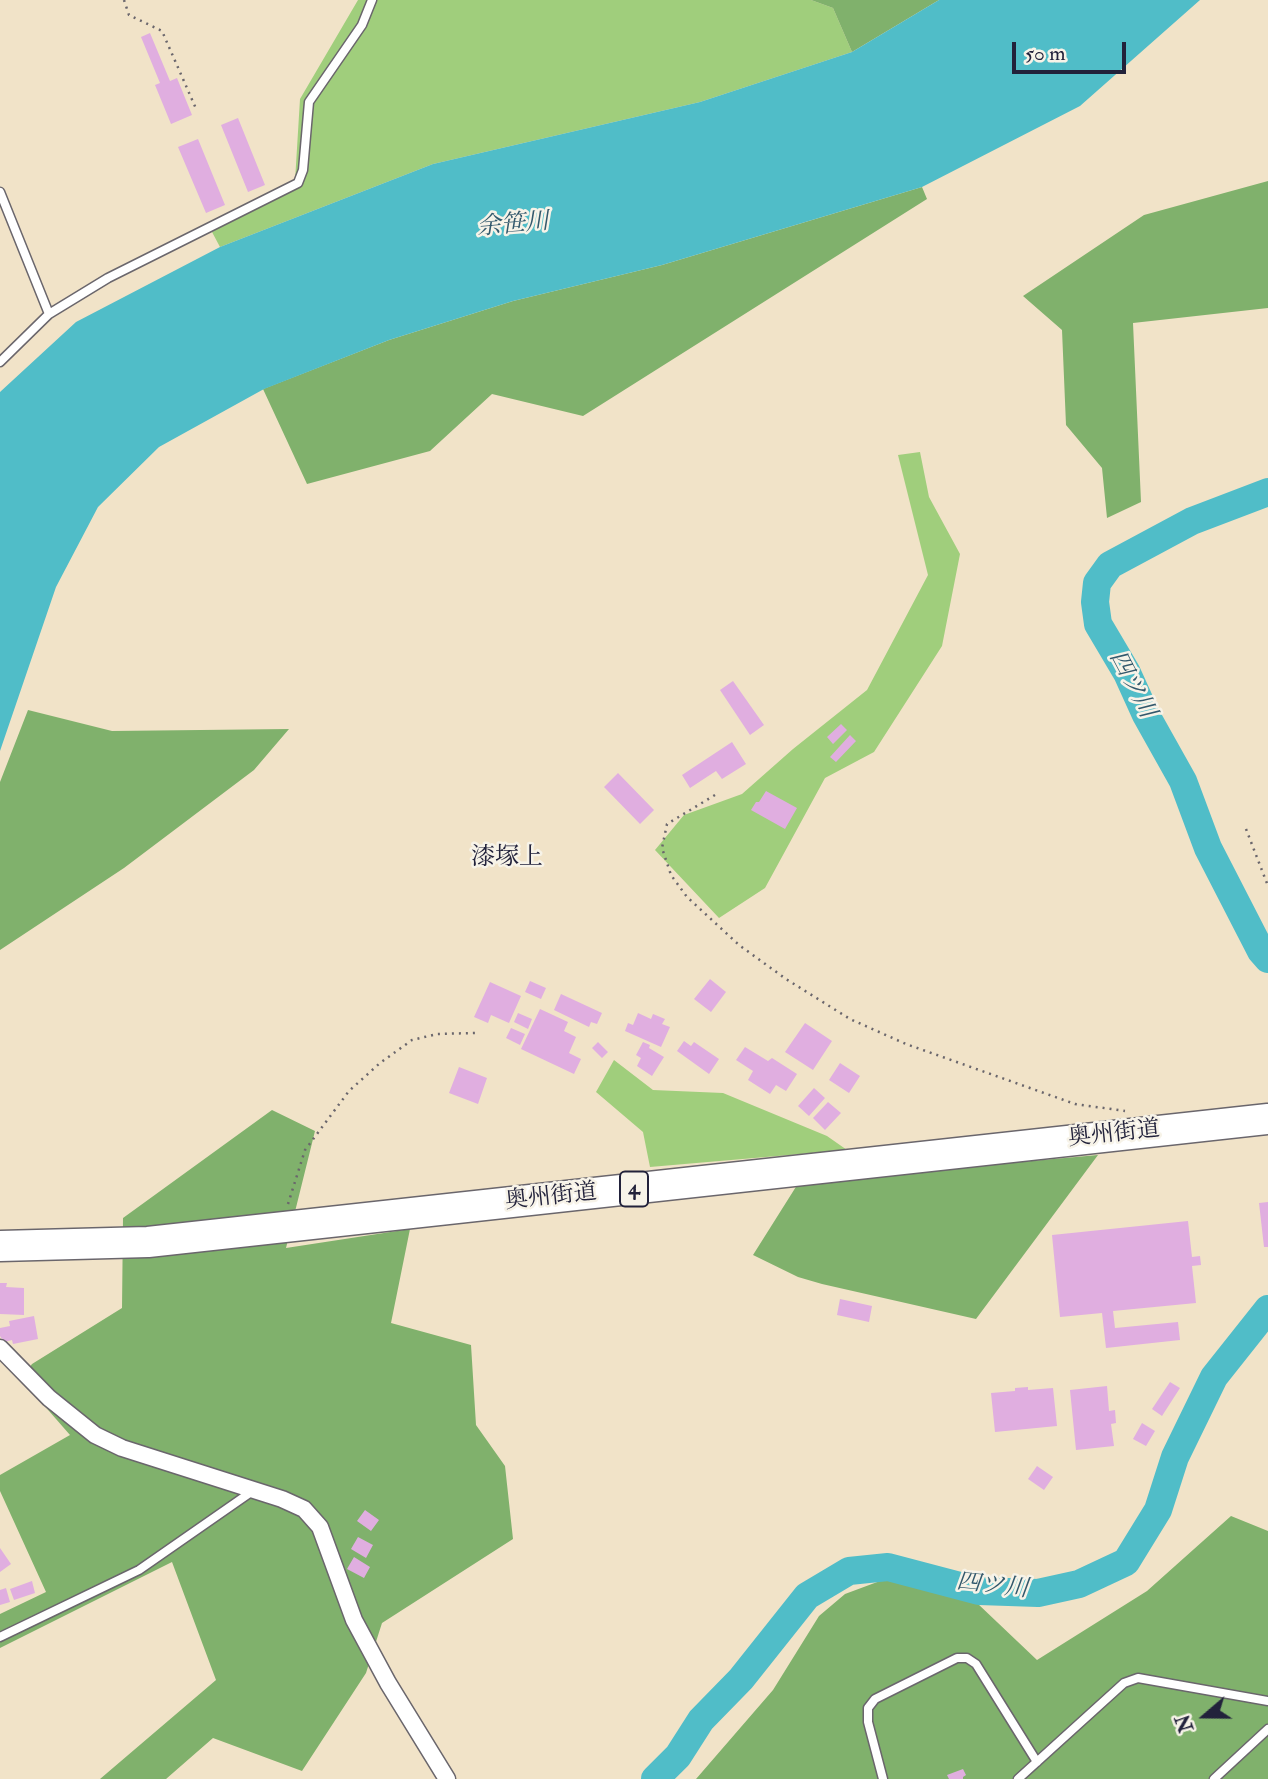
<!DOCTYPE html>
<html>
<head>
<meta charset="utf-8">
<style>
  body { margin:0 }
  #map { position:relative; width:1268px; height:1779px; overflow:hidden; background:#f1e3c8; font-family:"IM FELL Double Pica",serif }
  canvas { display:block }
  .north { position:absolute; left:1170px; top:1681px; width:70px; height:70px; -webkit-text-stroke:5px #f7f3e8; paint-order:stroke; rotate:250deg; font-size:19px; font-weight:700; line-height:28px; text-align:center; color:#22223b }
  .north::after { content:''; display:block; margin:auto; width:24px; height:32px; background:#22223b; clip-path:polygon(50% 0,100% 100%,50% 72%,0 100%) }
  .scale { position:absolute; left:1012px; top:42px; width:114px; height:32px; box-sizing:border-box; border:4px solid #22223b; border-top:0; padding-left:9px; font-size:21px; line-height:24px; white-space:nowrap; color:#22223b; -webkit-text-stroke:5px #f7f3e8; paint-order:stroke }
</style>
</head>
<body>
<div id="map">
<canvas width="1268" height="1779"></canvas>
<div class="north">N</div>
<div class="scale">50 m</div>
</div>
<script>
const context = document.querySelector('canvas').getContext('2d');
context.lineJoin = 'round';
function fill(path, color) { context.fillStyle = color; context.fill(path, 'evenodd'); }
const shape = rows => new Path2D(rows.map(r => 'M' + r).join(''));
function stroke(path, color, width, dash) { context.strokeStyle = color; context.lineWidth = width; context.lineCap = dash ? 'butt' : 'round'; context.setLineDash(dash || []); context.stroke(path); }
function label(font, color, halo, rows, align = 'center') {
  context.font = font + ' "IM FELL Double Pica","Noto Serif JP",serif'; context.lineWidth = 5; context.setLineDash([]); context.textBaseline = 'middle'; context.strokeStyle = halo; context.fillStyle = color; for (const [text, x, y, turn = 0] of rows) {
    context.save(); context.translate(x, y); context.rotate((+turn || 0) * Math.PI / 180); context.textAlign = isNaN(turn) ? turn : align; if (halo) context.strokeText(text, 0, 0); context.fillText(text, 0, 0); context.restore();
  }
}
fill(shape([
  [358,0,811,0,833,8,852,52,700,102,433,164,220,247,212,232,295,181,300,99],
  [920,452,929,497,960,554,942,646,874,752,825,778,765,888,719,918,655,850,684,815,742,794,793,749,867,690,928,575,898,455],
  [614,1060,653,1090,723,1093,827,1136,847,1150,650,1167,643,1132,596,1092]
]), '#a0ce7c');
fill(shape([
  [811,0,939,0,852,52,833,8],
  [1268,181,1268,308,1133,323,1141,502,1107,518,1102,468,1066,425,1062,330,1023,296,1144,215],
  [922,187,927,199,583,416,492,394,430,451,307,484,263,389,389,340,513,301,662,265],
  [28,710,112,731,289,729,254,770,124,868,0,950,0,782],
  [272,1110,315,1131,286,1248,410,1229,391,1323,471,1345,476,1425,505,1466,513,1539,382,1623,366,1673,302,1771,213,1738,166,1779,100,1779,216,1680,172,1562,0,1648,0,1614,46,1592,0,1491,0,1475,70,1435,21,1379,32,1364,122,1308,123,1218],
  [1098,1155,976,1319,822,1284,798,1277,753,1255,799,1182],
  [1231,1516,1268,1531,1268,1779,696,1779,773,1690,819,1616,845,1594,888,1578,977,1603,1037,1660,1147,1591]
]), '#80b16c');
fill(shape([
  [939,0,1200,0,1080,106,922,187,662,265,513,301,389,340,264,389,159,447,98,507,56,587,0,751,0,392,76,322,220,247,433,164,700,102,852,52]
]), '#50bdc8');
stroke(shape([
  [1268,492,1192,521,1110,565,1097,583,1095,602,1098,624,1127,673,1146,715,1183,781,1208,848,1261,951,1268,959],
  [655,1779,678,1756,701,1720,741,1679,807,1596,849,1571,888,1567,979,1591,1038,1593,1079,1584,1126,1562,1158,1510,1175,1457,1214,1377,1268,1309]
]), '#50bdc8', 28);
fill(shape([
  [150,33,170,81,177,78,192,115,171,124,155,85,160,83,141,37],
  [238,118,265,185,248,192,221,125],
  [198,139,225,205,206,213,178,147],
  [733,681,764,725,750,735,720,690],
  [841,724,847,730,833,744,827,737],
  [850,735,856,741,836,762,830,757],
  [732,742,746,764,722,779,716,771,690,788,682,775],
  [618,773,654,810,640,824,604,787],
  [766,791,797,808,785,829,751,810,756,802,759,802],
  [710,979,726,992,711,1012,694,999],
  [530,981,546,988,541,999,525,992],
  [490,982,521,996,509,1023,491,1015,488,1023,474,1017],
  [561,994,602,1013,597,1024,591,1022,589,1027,554,1010],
  [540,1009,568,1022,564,1031,576,1037,569,1053,581,1059,574,1074,521,1049],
  [518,1013,532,1019,528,1029,514,1022],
  [638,1013,651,1019,653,1014,665,1019,662,1024,670,1027,661,1047,625,1031,628,1023,633,1025],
  [805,1023,832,1041,813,1070,785,1052],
  [511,1028,525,1034,520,1045,506,1038],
  [684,1041,691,1046,694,1042,719,1059,709,1074,677,1051],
  [598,1042,608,1052,602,1058,592,1048],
  [643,1042,650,1045,649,1048,664,1057,652,1076,637,1066,641,1058,636,1055],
  [745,1047,768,1061,772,1058,797,1074,786,1091,776,1085,770,1094,748,1080,753,1071,736,1060],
  [840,1063,860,1076,849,1093,829,1080],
  [459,1067,487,1078,478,1104,449,1093],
  [814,1088,825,1098,809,1116,798,1106],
  [828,1102,841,1113,825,1130,813,1118],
  [1268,1202,1268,1247,1264,1247,1259,1203],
  [1188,1221,1192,1257,1200,1256,1201,1265,1192,1266,1196,1303,1113,1311,1115,1328,1178,1322,1180,1340,1106,1348,1102,1313,1060,1317,1052,1235],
  [0,1283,7,1283,6,1287,24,1288,24,1315,0,1314],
  [840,1299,872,1306,869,1322,837,1315],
  [34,1316,38,1339,13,1344,12,1340,4,1342,0,1336,0,1328,10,1326,9,1321],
  [1170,1382,1180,1388,1162,1416,1152,1409],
  [1107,1386,1109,1411,1115,1410,1116,1423,1111,1424,1114,1446,1076,1450,1070,1390],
  [1028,1387,1028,1390,1053,1388,1057,1426,995,1432,991,1393,1015,1391,1015,1388],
  [1142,1423,1155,1431,1146,1446,1133,1439],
  [1037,1466,1053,1477,1044,1490,1028,1479],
  [365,1510,379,1520,371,1531,357,1521],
  [358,1537,373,1545,366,1558,351,1549],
  [0,1548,11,1564,0,1572],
  [354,1557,370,1567,364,1578,347,1569],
  [32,1581,35,1593,14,1600,10,1589],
  [6,1588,10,1602,0,1605,0,1590],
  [963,1769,966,1775,963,1777,963,1779,949,1779,947,1775]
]), '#e0aee0');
const lane = shape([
  [0,192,49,314],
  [0,362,49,314,108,278,298,183,303,170,309,102,362,25,372,0],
  [0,1637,139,1570,254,1490],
  [883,1779,868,1722,868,1708,875,1699,957,1658,967,1658,976,1664,1037,1762],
  [1018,1779,1124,1683,1138,1678,1268,1701],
  [1214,1779,1268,1729]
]);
const street = shape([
  [0,1348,49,1398,95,1435,122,1448,282,1499,304,1509,320,1527,354,1620,388,1683,447,1779]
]);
const highway = shape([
  [0,1246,148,1242,1268,1119]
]);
stroke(lane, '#6a666c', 11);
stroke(street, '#6a666c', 19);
stroke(highway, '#6a666c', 33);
stroke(shape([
  [124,0,129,15,162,31,197,111],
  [715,795,667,824,662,848,671,875,687,897,739,945,786,979,850,1019,906,1044,1075,1104,1125,1111],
  [1246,829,1268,886],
  [288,1204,305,1150,349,1091,380,1063,412,1040,437,1034,475,1033]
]), '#6a666c', 2.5, [2, 5]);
stroke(lane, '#fff', 8);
stroke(street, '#fff', 16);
stroke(highway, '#fff', 30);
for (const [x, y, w] of [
  [634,1189,28]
]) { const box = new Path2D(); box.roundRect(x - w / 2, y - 17.5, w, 35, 5); context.fillStyle = '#f7f3e8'; context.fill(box); stroke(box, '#22223b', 2); }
label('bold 21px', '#22223b', null, [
  ["4",634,1189]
]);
label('23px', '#22223b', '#f7f3e8', [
  ["奥州街道",1114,1135,-6],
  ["奥州街道",551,1198,-6]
]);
label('italic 24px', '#32586c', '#f7f3e8', [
  ["余笹川",513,226,-5],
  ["四ツ川",1131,685,62],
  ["四ツ川",992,1587,6]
]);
label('24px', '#22223b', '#f7f3e8', [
  ["漆塚上",507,859]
]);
</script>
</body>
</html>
